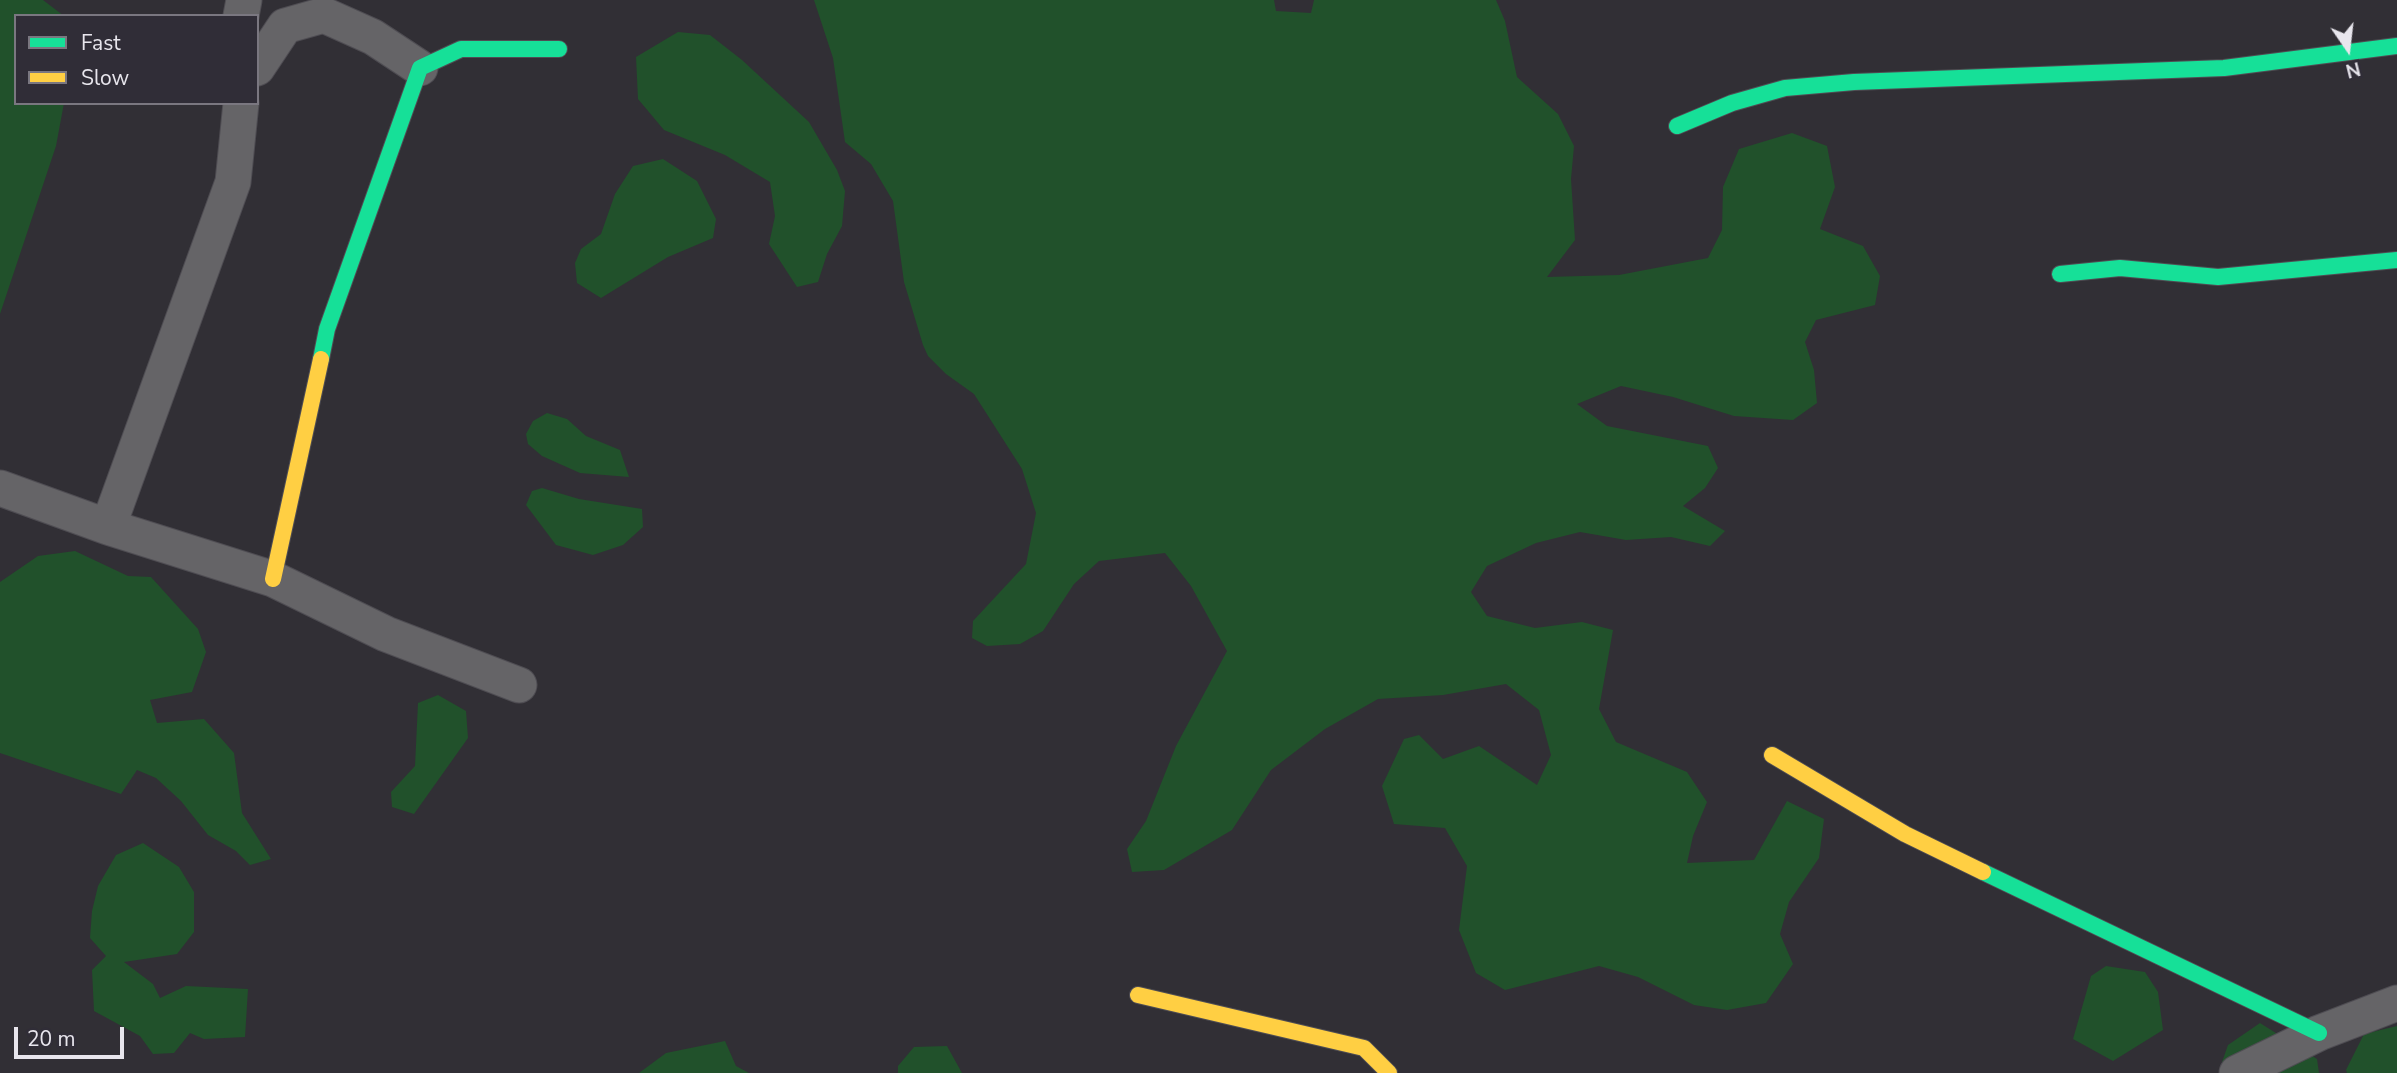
<!DOCTYPE html>
<html>
<head>
<meta charset="utf-8">
<style>
  body { margin:0 }
  #map { position:relative; width:2397px; height:1073px; overflow:hidden; background:#312f35; font-family:"Nunito Sans",sans-serif }
  canvas { display:block }
  .legend { position:absolute; left:14px; top:14px; width:245px; height:91px; box-sizing:border-box; background:#302d37; border:2px solid #7a7780; margin:0; padding:9px 12px; list-style:none; font-size:21px; color:#e8e6ed }
  .legend li { display:flex; align-items:center; gap:14px; height:35px }
  .legend b { width:35px; border:2px solid #7a7780 }
  .north { position:absolute; left:2313px; top:14px; width:70px; height:70px; -webkit-text-stroke:5px #302d37; paint-order:stroke; rotate:166deg; font-size:19px; font-weight:700; line-height:28px; text-align:center; color:#e8e6ed }
  .north::after { content:''; display:block; margin:auto; width:24px; height:32px; background:#e8e6ed; clip-path:polygon(50% 0,100% 100%,50% 72%,0 100%) }
  .scale { position:absolute; left:14px; top:1027px; width:110px; height:32px; box-sizing:border-box; border:4px solid #e8e6ed; border-top:0; padding-left:9px; font-size:21px; line-height:24px; white-space:nowrap; color:#e8e6ed; -webkit-text-stroke:5px #302d37; paint-order:stroke }
</style>
</head>
<body>
<div id="map">
<canvas width="2397" height="1073"></canvas>
<ul class="legend">
<li><b style="height:9px;background:#16e098"></b>Fast</li>
<li><b style="height:9px;background:#ffcf43"></b>Slow</li>
</ul>
<div class="north">N</div>
<div class="scale">20 m</div>
</div>
<script>
const context = document.querySelector('canvas').getContext('2d');
context.lineJoin = 'round';
function fill(path, color) { context.fillStyle = color; context.fill(path, 'evenodd'); }
const shape = rows => new Path2D(rows.map(r => 'M' + r).join(''));
function stroke(path, color, width, dash) { context.strokeStyle = color; context.lineWidth = width; context.lineCap = dash ? 'butt' : 'round'; context.setLineDash(dash || []); context.stroke(path); }
fill(shape([
  [0,0,43,0,64,16,16,16,16,103,64,103,56,146,0,314],
  [814,0,1274,0,1276,11,1311,13,1314,0,1496,0,1505,21,1517,77,1558,114,1574,146,1571,179,1575,240,1547,277,1619,275,1708,258,1722,230,1723,187,1739,149,1792,133,1827,146,1835,187,1820,229,1863,246,1880,276,1875,305,1816,320,1805,342,1814,370,1817,403,1793,420,1734,416,1673,397,1621,386,1577,404,1607,426,1708,446,1718,468,1705,488,1683,506,1725,531,1710,546,1671,537,1626,540,1580,532,1536,543,1487,566,1471,592,1487,616,1535,628,1582,622,1613,630,1599,709,1616,742,1687,772,1707,802,1693,836,1687,863,1754,860,1787,801,1824,819,1819,858,1789,902,1780,934,1793,964,1766,1003,1727,1010,1694,1005,1638,977,1599,966,1505,990,1476,973,1459,930,1467,866,1445,828,1394,824,1382,786,1404,739,1419,735,1443,759,1479,746,1537,785,1551,755,1539,710,1506,684,1443,695,1378,699,1325,729,1271,770,1232,830,1164,870,1132,872,1127,849,1146,821,1176,746,1227,651,1191,586,1165,553,1099,561,1074,584,1043,631,1020,644,987,646,972,638,973,621,1026,564,1036,513,1022,469,974,394,946,374,928,356,923,345,904,282,893,201,871,164,845,142,833,58],
  [678,32,710,35,742,60,809,122,837,170,845,191,842,226,827,254,818,282,797,287,769,244,775,216,770,182,725,155,664,130,638,99,636,57],
  [663,159,697,181,716,219,713,238,668,257,601,298,577,283,575,263,581,249,601,234,615,194,633,166],
  [547,413,567,419,586,436,620,450,629,477,580,473,542,456,528,444,526,434,533,421],
  [542,488,579,499,642,509,643,527,623,545,593,555,556,545,526,505,532,491],
  [75,551,128,576,151,577,198,629,206,652,192,692,150,700,157,723,204,719,234,753,242,813,271,859,250,865,236,851,208,835,181,801,156,778,137,770,121,794,0,753,0,582,38,556],
  [438,695,466,711,468,738,414,814,392,807,391,792,415,766,418,703],
  [143,843,179,867,194,892,194,932,177,954,124,962,153,984,160,998,186,986,248,989,245,1037,204,1039,190,1033,174,1053,153,1054,140,1036,94,1011,92,970,106,956,90,938,92,911,98,886,116,855],
  [2106,966,2145,972,2158,992,2163,1030,2113,1061,2073,1039,2091,976],
  [2260,1023,2317,1059,2319,1073,2225,1073,2222,1062,2228,1045],
  [2397,1026,2397,1073,2347,1073,2346,1070,2364,1034],
  [725,1041,736,1066,749,1073,639,1073,666,1053],
  [947,1046,962,1073,898,1073,898,1066,914,1047]
]), '#21512b');
const street = shape([
  [241,16,244,0],
  [257,68,285,26,324,15,373,37,420,68],
  [0,488,108,527,273,579,386,634,519,685],
  [108,527,233,182,241,103],
  [2237,1073,2319,1033,2397,1003]
]);
const fast = shape([
  [1677,126,1732,103,1785,88,1854,82,2224,68,2397,46],
  [2060,274,2120,268,2218,277,2397,260],
  [321,359,327,329,420,68,461,49,559,49],
  [1983,872,2319,1033]
]);
const slow = shape([
  [273,579,321,359],
  [1772,755,1905,834,1983,872],
  [1138,995,1364,1048,1389,1073]
]);
stroke(street, '#4f4d53', 37);
stroke(fast, '#4f4d53', 18);
stroke(slow, '#4f4d53', 18);
stroke(street, '#656467', 35);
stroke(fast, '#16e098', 16);
stroke(slow, '#ffcf43', 16);
</script>
</body>
</html>
